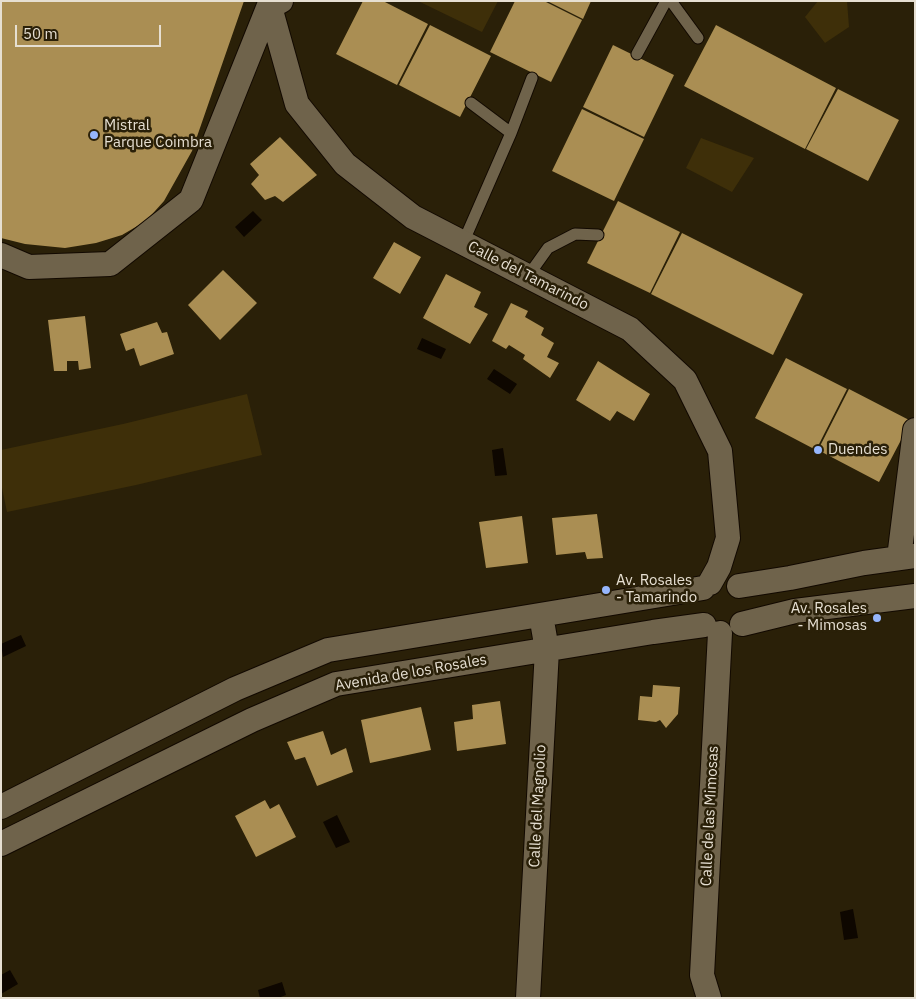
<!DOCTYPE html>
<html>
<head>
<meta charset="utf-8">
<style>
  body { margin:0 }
  #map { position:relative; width:916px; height:999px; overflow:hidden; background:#2a2008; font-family:"IBM Plex Sans",sans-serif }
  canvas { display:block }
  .frame { position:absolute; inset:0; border:2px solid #e6dfd2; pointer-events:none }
  .scale { position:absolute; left:15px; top:25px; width:146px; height:22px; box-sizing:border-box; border:2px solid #e6dfd2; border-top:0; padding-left:6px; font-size:15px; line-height:18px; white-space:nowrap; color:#e6dfd2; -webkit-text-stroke:4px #2a2008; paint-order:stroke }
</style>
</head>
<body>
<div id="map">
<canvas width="916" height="999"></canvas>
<div class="frame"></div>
<div class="scale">50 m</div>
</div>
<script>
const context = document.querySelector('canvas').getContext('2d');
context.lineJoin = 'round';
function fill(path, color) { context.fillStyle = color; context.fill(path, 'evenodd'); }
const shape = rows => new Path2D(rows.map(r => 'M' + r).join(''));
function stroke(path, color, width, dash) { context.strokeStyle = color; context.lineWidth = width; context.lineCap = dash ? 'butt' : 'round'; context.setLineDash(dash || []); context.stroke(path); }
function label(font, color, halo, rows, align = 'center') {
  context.font = font + ' "IBM Plex Sans",sans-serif'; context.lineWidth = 5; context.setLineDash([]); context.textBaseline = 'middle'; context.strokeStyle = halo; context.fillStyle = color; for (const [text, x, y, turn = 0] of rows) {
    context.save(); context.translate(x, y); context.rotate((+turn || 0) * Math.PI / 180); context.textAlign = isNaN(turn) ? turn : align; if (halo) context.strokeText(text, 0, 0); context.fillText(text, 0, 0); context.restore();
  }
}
fill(shape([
  [418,1,498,1,482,32],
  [818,1,847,1,849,27,825,43,805,17],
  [701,138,754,158,732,192,686,168],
  [247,394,262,455,136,485,7,512,1,483,1,450,123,424]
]), '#3e2f09');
fill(shape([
  [253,211,262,220,244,237,235,227],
  [422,338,446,349,441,359,417,349],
  [494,369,517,384,510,394,487,379],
  [503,448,507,475,495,476,492,450],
  [21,635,26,646,3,657,1,644],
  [337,815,350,842,336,848,323,822],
  [853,909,858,938,844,940,840,912],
  [10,970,18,984,1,994,1,975],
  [282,982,286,995,278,998,260,998,258,990]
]), '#0e0700');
fill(shape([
  [1,1,244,1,192,151,164,201,146,221,122,235,96,243,65,248,25,244,1,238],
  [363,1,383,1,428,24,397,85,336,54],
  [515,1,544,1,582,20,551,82,490,52],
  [547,1,591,1,583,19],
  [430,25,491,56,460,117,399,85],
  [716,25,836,88,805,149,684,86],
  [613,45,674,75,644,137,583,107],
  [838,89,899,120,868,181,806,149],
  [582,109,644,139,614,201,552,171],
  [280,137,317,175,283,202,275,196,265,200,251,184,259,175,250,164],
  [618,201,680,232,650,293,587,263],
  [682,233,803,294,773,355,651,294],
  [394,242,421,257,400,294,373,278],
  [223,270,257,303,220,340,188,305],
  [446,274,481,292,474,307,488,314,470,344,423,318],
  [511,303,528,311,525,317,544,328,541,335,554,343,547,357,559,363,550,378,523,359,525,355,509,345,506,349,492,341],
  [85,316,91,368,79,370,78,361,67,361,67,371,54,371,48,320],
  [157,322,162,333,167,332,174,354,140,366,134,348,126,351,120,334],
  [786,358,847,389,816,450,755,418],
  [598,361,650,394,634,421,617,411,610,421,576,400],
  [849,389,911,421,879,482,818,450],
  [597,514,603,558,587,559,585,552,556,555,552,518],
  [522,516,528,563,486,568,479,522],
  [653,685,680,687,678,714,666,728,660,720,656,722,638,720,640,696,652,697],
  [500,701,506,744,457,751,454,722,473,719,472,705],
  [421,707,431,750,370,763,361,720],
  [323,731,331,755,346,748,353,772,317,786,305,757,295,760,287,742],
  [265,800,270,809,279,804,296,837,256,857,235,816]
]), '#aa8e53');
const service = shape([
  [671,1,698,38],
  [637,54,666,1],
  [471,103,511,133],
  [463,243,511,133,532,78],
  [528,276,548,248,575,234,598,235]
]);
const minor = shape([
  [281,1,270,7,297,104,345,164,413,217,630,329,685,380,720,451,728,538,719,567,710,583],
  [1,255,29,267,110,264,191,200,270,3],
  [899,558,915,430],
  [739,586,790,578,864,563,915,556],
  [742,624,795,611,915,596],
  [1,807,235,689,328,650,703,588],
  [1,844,252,720,336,684,653,632,704,625],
  [528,998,547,650,541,615],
  [709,998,702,975,720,633]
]);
stroke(service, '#120900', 13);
stroke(minor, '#120900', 26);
stroke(service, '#6f634b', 11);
stroke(minor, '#6f634b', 24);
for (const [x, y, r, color] of [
  [94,135,5,"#96b6fd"],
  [818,450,5,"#96b6fd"],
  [606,590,5,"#96b6fd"],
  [877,618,5,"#96b6fd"]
]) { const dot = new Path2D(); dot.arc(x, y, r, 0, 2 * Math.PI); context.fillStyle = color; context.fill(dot); stroke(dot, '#2a2008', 2); }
label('15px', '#e6dfd2', '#2a2008', [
  ["Mistral",104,126],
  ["Parque Coimbra",104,143],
  ["Duendes",828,450],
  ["Av. Rosales",616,581],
  ["- Tamarindo",616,598],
  ["Av. Rosales",867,609,"right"],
  ["- Mimosas",867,626,"right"]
], 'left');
label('15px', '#e6dfd2', '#2a2008', [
  ["Calle del Tamarindo",528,276,27],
  ["Avenida de los Rosales",411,673,-10],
  ["Calle del Magnolio",538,806,-87],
  ["Calle de las Mimosas",710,816,-87]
]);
</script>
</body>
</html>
